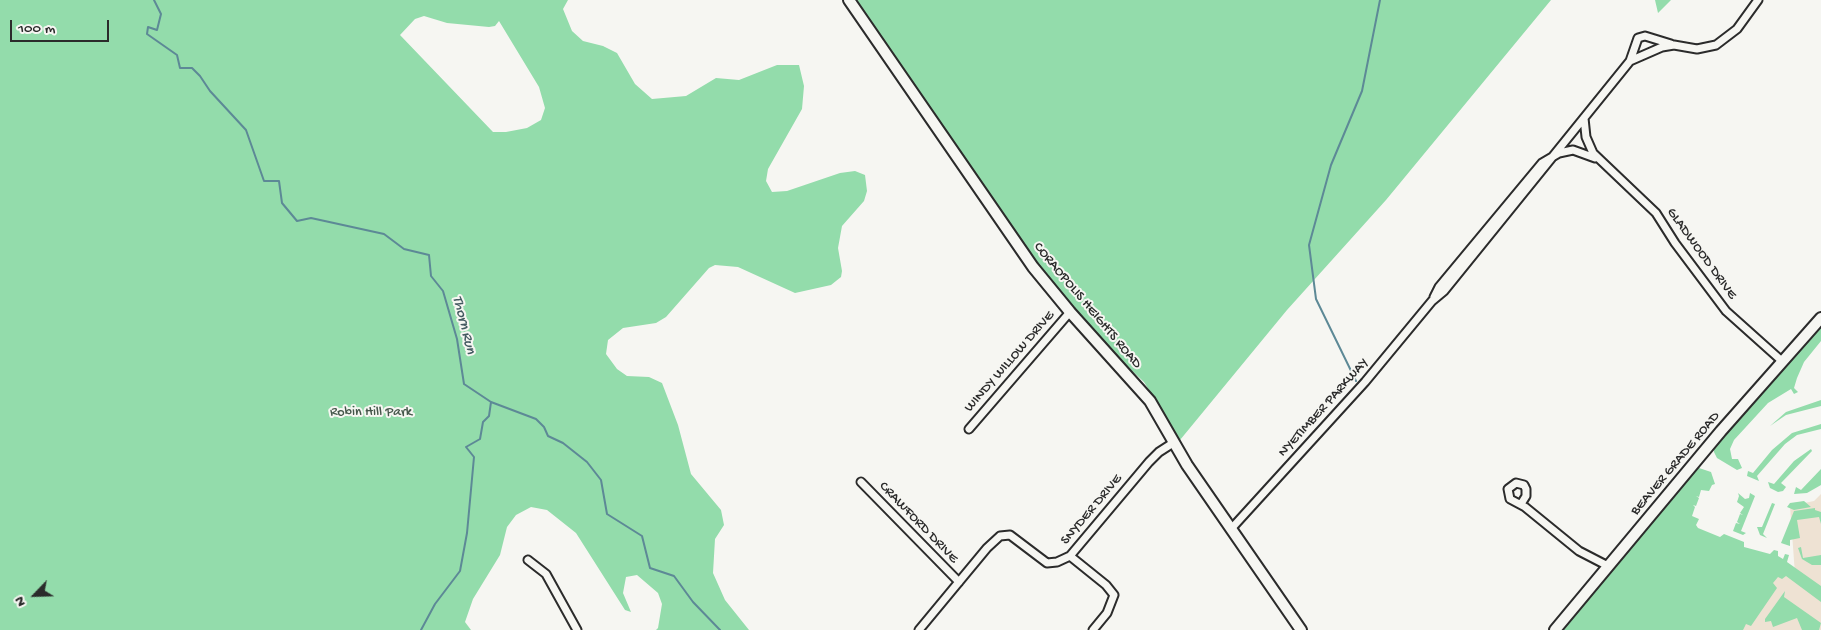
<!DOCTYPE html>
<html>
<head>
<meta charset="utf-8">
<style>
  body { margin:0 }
  #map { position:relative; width:1821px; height:630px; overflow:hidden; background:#f6f6f2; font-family:"Gochi Hand",sans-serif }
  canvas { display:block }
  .north { position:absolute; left:10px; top:570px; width:50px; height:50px; -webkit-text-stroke:4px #f6f6f2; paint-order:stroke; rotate:246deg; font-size:14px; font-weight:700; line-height:20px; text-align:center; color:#2b2b2b }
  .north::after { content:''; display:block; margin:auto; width:18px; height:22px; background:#2b2b2b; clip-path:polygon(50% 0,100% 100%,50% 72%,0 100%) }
  .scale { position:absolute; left:10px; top:20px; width:99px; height:22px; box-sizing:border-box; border:2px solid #2b2b2b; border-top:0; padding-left:6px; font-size:15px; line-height:18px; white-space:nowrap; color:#2b2b2b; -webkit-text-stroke:4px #f6f6f2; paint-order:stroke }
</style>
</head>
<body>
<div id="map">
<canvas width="1821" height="630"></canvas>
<div class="north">N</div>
<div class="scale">100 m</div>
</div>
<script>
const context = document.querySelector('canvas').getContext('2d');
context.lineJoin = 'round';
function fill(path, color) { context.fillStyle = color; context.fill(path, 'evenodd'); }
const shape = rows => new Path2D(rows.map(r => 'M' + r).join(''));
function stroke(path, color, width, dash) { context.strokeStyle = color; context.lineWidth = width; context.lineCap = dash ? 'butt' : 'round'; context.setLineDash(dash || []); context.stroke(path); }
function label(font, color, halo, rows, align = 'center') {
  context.font = font + ' "Gochi Hand",sans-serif'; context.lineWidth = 4; context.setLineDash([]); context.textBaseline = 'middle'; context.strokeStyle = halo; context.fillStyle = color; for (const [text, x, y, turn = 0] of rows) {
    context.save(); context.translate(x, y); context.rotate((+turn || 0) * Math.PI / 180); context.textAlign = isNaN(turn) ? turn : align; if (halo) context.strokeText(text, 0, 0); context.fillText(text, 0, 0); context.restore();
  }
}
fill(shape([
  [1821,494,1821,630,1739,630,1781,565,1795,574,1790,506,1814,501]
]), '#eee2d3');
fill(shape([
  [0,0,568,0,563,9,572,31,583,41,603,46,617,53,635,84,652,99,686,96,716,78,739,80,777,65,799,65,804,86,802,109,768,169,766,181,772,192,787,191,840,173,855,171,865,175,867,191,864,201,842,226,838,248,842,271,841,277,831,285,795,293,738,267,715,265,709,268,666,317,656,323,623,328,608,340,606,354,617,369,627,376,649,377,662,383,678,425,691,474,721,510,724,525,715,539,713,573,725,600,749,630,656,630,658,628,662,604,658,593,637,575,626,577,623,593,631,612,625,610,576,533,547,510,531,507,516,515,507,527,500,555,473,599,465,622,471,630,0,630],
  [424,16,447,23,489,27,495,26,499,21,539,87,545,108,541,120,527,128,506,132,493,132,400,35,415,19],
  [856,0,1551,0,1386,200,1287,310,1180,440,1144,382,1109,349,1032,257],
  [1655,0,1671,0,1658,13],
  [1821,325,1821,341,1804,362,1797,378,1794,388,1798,392,1794,394,1791,389,1768,403,1734,440,1730,449,1732,459,1738,459,1742,468,1737,470,1717,458,1714,452,1714,447],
  [1821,400,1821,406,1786,415,1770,426,1786,412],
  [1821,424,1821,429,1797,435,1785,444,1757,476,1759,481,1747,476,1748,471,1753,473,1772,450,1792,433],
  [1811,449,1812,451,1781,483,1786,487,1783,491,1778,492,1770,488,1768,482,1774,484,1794,461],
  [1699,468,1711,472,1715,484,1712,485,1709,491,1701,490,1699,497,1696,496,1699,498,1696,506,1693,505,1695,507,1692,516,1699,519,1696,525,1698,528,1720,537,1724,534,1744,542,1744,547,1770,554,1774,550,1778,551,1778,556,1783,559,1785,554,1789,555,1787,562,1821,586,1821,602,1786,576,1782,579,1778,577,1773,583,1777,588,1751,626,1746,624,1743,630,1562,630,1693,471],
  [1821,469,1821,485,1807,493,1794,494,1796,487,1801,490],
  [1738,493,1745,499,1749,498,1750,493,1755,496,1741,531,1746,533,1743,535,1733,531,1736,523,1740,524,1737,522,1740,514,1743,515,1740,513,1744,507,1737,502,1739,496],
  [1804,501,1811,507,1794,510,1787,507,1790,503],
  [1772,503,1775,504,1763,534,1767,538,1760,535,1757,527,1762,527],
  [1815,508,1815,510,1821,512,1821,524,1819,517,1797,520,1800,538,1790,540,1790,546,1781,543,1794,511],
  [1801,547,1803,558,1821,555,1821,565,1812,565,1802,559,1798,548],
  [1785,591,1784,597,1821,623,1819,630,1802,630,1797,618,1773,627,1771,621,1765,622,1765,619]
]), '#93dcab');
stroke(shape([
  [154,0,161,14,157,30,148,27,147,34,177,55,180,68,192,68,200,76,210,91,246,130,264,181,279,181,282,203,297,221,311,218,384,234,404,249,429,255,431,276,443,291,457,339,464,384,491,402,536,419,544,427,548,436,563,443,587,462,601,480,607,514,642,536,650,568,674,576,693,602,720,630],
  [1356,381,1316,299,1309,245,1331,165,1362,91,1380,0],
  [421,630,435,604,460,571,467,533,474,457,466,447,480,439,483,422,489,416,491,402]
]), '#5d8996', 2);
const street = shape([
  [1630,61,1638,38,1645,36,1671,44],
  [1584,118,1586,137,1593,153,1656,213,1675,243,1726,311,1783,362],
  [1434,297,1439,287,1542,163,1559,153,1573,150,1595,158],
  [969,429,1070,312],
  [861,482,959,582],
  [1521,504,1526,496,1526,489,1524,485,1516,483,1508,489,1510,499,1525,507,1579,551,1608,566],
  [1231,529,1365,382,1432,301,1444,291,1630,61,1662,47,1674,45,1697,49,1716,45,1737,29,1758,0],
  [1070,556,1106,585,1114,595,1107,613,1093,630],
  [528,560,546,574,577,630],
  [919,630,987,548,1000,536,1010,535,1047,563,1057,562,1070,556,1149,462,1159,452,1173,443]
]);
const secondary = shape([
  [849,0,1033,267,1070,312,1150,401,1187,465,1301,630],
  [1555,630,1721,431,1821,318]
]);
stroke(street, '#2b2b2b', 11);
stroke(secondary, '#2b2b2b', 14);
stroke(street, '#f6f6f2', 7);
stroke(secondary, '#f6f6f2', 10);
label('14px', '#2b2b2b', '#f6f6f2', [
  ["GLADWOOD DRIVE",1701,254,54],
  ["CORAOPOLIS HEIGHTS ROAD",1087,306,50],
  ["WINDY WILLOW DRIVE",1010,362,-49],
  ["NYETIMBER PARKWAY",1324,408,-48],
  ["BEAVER GRADE ROAD",1676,464,-50],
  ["SNYDER DRIVE",1092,510,-50],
  ["CRAWFORD DRIVE",918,523,46]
]);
label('14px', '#45574b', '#f6f6f2', [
  ["Robin Hill Park",371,413]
]);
label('italic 15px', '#445a61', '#f6f6f2', [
  ["Thorn Run",463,325,76]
]);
</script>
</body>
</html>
